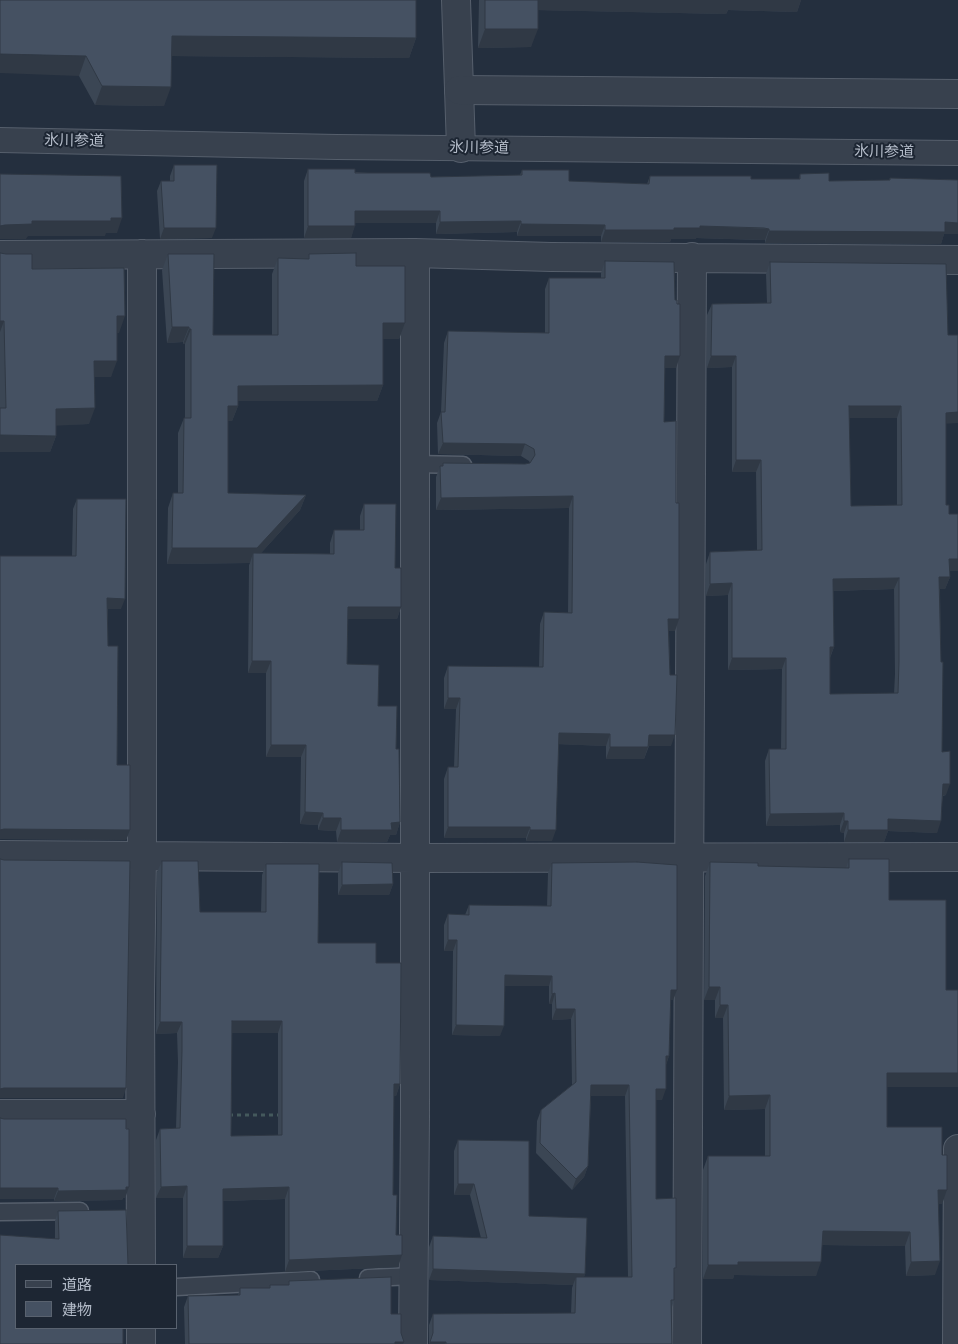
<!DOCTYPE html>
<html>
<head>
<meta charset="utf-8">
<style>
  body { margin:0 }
  #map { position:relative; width:958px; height:1344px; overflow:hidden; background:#242f3e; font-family:Rubik,"Noto Sans JP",sans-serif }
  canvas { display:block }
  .legend { position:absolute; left:15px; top:1264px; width:162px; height:65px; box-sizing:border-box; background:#1d2633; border:1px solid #59626f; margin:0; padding:6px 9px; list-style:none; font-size:15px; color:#b4bcc9 }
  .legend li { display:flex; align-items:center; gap:10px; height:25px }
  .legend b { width:25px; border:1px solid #59626f }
</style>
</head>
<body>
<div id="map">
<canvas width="958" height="1344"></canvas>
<ul class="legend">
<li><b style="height:6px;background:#38414e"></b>道路</li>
<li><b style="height:14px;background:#455162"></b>建物</li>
</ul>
</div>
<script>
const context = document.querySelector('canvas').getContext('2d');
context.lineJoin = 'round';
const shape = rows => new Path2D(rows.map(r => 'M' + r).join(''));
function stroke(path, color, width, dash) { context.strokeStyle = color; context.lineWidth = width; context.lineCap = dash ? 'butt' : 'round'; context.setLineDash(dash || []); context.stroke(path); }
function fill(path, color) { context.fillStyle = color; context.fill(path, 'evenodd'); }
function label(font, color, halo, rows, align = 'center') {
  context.font = font + ' Rubik,"Noto Sans JP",sans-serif'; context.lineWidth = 4; context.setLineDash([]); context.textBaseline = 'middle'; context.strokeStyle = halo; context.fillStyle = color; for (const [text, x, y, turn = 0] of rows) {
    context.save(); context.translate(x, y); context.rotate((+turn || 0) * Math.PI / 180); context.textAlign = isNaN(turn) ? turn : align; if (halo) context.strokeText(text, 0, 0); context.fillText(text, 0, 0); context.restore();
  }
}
const service = shape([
  [415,464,463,465],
  [0,1212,80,1211],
  [368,1278,414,1276],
  [176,1287,311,1280]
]);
const pedestrian = shape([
  [0,140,337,147,958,153]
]);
const minor = shape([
  [456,0,461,148],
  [0,255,415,253,551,257,958,260],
  [0,855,415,858,958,857],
  [0,1114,141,1114],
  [141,1265,140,991,142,855,142,254],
  [141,1344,141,1328],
  [413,1344,415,1116,415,253],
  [687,1344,692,257],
  [957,1344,958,1149]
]);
const tertiary = shape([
  [459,90,958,94]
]);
stroke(service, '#565f6c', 19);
stroke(pedestrian, '#565f6c', 26);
stroke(minor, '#565f6c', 30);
stroke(tertiary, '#565f6c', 30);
stroke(shape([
  [229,1115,280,1115]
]), '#44595c', 3, [4, 4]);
stroke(service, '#38414e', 16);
stroke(pedestrian, '#38414e', 24);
stroke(minor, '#38414e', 28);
stroke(tertiary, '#38414e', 28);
fill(shape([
  [0,0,416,38,409,58,171,56,164,106,95,105,79,76],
  [479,0,801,0,797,12,728,10,726,14,538,10,531,47,478,48],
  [174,165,212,238,160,239,157,191,161,181,170,181,170,176],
  [308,169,431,177,520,175,522,170,569,181,647,184,650,176,751,179,799,179,800,174,829,181,889,180,890,178,958,180,958,234,944,234,941,244,765,243,765,240,760,240,696,238,696,239,671,239,670,242,601,242,601,236,517,236,517,232,436,234,436,223,355,223,351,238,304,238,304,181],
  [0,253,32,269,119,333,117,333,111,377,94,377,89,424,56,425,56,436,50,452,0,452],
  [168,254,213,335,272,335,272,274,278,258,308,259,309,254,356,266,405,323,399,339,383,339,383,385,377,401,238,401,238,406,232,421,228,421,228,493,306,495,300,510,261,553,330,554,330,543,334,530,360,530,360,516,364,504,395,568,401,607,397,619,347,619,347,664,378,706,396,749,400,822,396,835,390,835,387,842,337,842,336,831,318,830,318,825,300,824,301,757,266,757,266,673,248,673,249,565,250,563,167,564,168,508,173,493,178,493,178,433,184,418,185,418,185,344,183,344,183,342,167,343,162,270],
  [605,261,676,368,665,368,664,422,675,631,669,631,671,746,649,746,644,759,606,759,606,746,558,744,552,841,526,841,526,838,444,838,444,779,448,767,454,767,456,709,444,709,444,678,448,666,539,667,540,624,544,612,568,613,569,508,436,510,436,477,440,466,442,466,443,463,525,464,530,463,529,461,521,456,438,454,437,423,441,412,444,343,448,331,545,333,545,289,549,278,601,278,601,273],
  [770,262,948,335,946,424,946,505,949,514,958,571,950,571,950,577,945,589,940,589,942,752,946,795,943,796,937,833,888,831,884,842,844,842,844,833,840,832,840,825,766,826,765,761,769,749,781,749,782,669,728,670,728,595,706,596,706,564,710,552,757,550,756,472,732,472,732,367,707,368,707,315,712,304,767,303,766,274],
  [849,418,897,418,897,505,851,506],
  [894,589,895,674,894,694,830,694,830,658,834,647,833,591],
  [77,499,121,609,108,609,108,646,117,765,130,830,126,840,0,839,72,556,73,509],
  [849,859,889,900,946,990,958,990,958,1087,887,1087,887,1127,942,1155,947,1190,942,1204,939,1204,935,1275,906,1276,905,1246,822,1245,816,1276,734,1275,733,1279,703,1279,703,1170,708,1156,765,1156,765,1109,724,1110,723,1018,715,1018,715,1000,704,1000,705,876,710,862,758,866,846,868],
  [162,861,200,912,261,912,262,875,266,864,318,943,376,963,400,1084,396,1096,394,1096,393,1195,398,1267,285,1272,285,1199,223,1201,223,1246,218,1258,183,1258,183,1198,156,1198,156,1140,160,1129,176,1128,178,1062,177,1033,156,1034,157,872],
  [232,1033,278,1033,278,1135,231,1136],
  [342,862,393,884,389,895,338,895,338,873],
  [552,863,677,990,673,1000,670,1000,669,1056,666,1065,662,1100,656,1100,656,1199,676,1268,674,1273,674,1300,672,1307,672,1344,429,1344,429,1325,433,1314,571,1313,572,1288,573,1285,429,1280,429,1247,433,1236,481,1238,470,1195,454,1195,454,1151,458,1140,529,1216,585,1274,584,1277,628,1277,625,1096,591,1096,588,1166,584,1177,572,1190,536,1153,537,1121,541,1110,572,1085,571,1019,552,1020,552,1004,549,1004,549,986,505,986,500,1036,452,1035,453,951,444,951,444,925,448,914,465,915,469,905,547,906,548,873],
  [0,1118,4,1119,126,1129,129,1187,125,1198,123,1198,122,1200,54,1201,54,1199,0,1199],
  [126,1210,16,1265,55,1239,55,1221,58,1211],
  [289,1281,391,1314,401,1333,404,1342,403,1344,185,1344,184,1307,188,1296,238,1295,240,1288,269,1288,270,1285,288,1285]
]), '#3b4654');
fill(shape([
  [535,0,801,0,797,12,728,10,726,14,531,10],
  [485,29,538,29,531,47,478,48],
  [172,36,416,38,409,58,165,56],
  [0,54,86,56,79,76,0,73],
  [102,86,171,87,164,106,95,105],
  [355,211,440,211,436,223,351,223],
  [111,218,122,218,117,233,106,233,105,236,28,236,26,239,0,239,0,226,5,225,32,221],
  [521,221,517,232,436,234,440,222],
  [945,222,958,223,958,234,944,234,941,244,765,243,769,231],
  [521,224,605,225,601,236,517,236],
  [308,226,355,226,351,238,304,238],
  [700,226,769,229,765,240,696,238,696,239,671,239,670,242,601,242,605,230],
  [164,228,216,228,212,238,160,239],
  [117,316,125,316,119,333,111,333],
  [0,321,4,321,0,332],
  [383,323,405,323,399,339,377,339],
  [172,327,189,327,183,342,167,343],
  [189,329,191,329,185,344,183,344],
  [665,356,680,356,676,368,661,368],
  [711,356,736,356,732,367,707,368],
  [94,361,117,361,111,377,88,377],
  [383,385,377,401,232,401,238,386],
  [228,406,238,406,232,421,223,421],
  [849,406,901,406,897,418,845,418],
  [95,408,89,424,50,426,56,409],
  [958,412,958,423,941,424,946,413],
  [0,435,56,436,50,452,0,452],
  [443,443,525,444,521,456,438,454],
  [736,460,761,460,756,472,732,472],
  [306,495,300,510,253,562,253,553,250,563,167,564,172,548],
  [573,496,569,508,436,510,441,498],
  [949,559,958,559,958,571,945,571],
  [939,577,950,577,945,589,935,589],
  [899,578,894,589,829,591,833,579],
  [732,583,728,595,706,596,710,584],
  [107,598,125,599,121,609,104,609],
  [348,607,401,607,397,619,343,619],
  [668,619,679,619,675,631,664,631],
  [830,647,834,647,829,659],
  [732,658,786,658,782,669,728,670],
  [252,661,271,661,266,673,248,673],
  [448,698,460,698,456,709,444,709],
  [559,733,610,734,606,746,554,744],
  [649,735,675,735,671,746,644,746],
  [271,745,306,745,301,757,266,757],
  [610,747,648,747,644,759,606,759],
  [943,784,950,784,946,795,939,796],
  [305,812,323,813,318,825,300,824],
  [844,813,840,825,766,826,770,814],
  [323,818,341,818,336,831,318,830],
  [888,819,941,821,937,833,888,831,884,842,844,842,848,830],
  [844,821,848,821,844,833,840,832],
  [400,822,396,835,390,835,387,842,337,842,341,830,391,823],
  [448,827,530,827,526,838,444,838],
  [4,829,130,830,126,840,0,839,0,830],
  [530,830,556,830,552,841,526,841],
  [393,884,389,895,338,895,342,885],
  [448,940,457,940,453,951,444,951],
  [505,975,552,976,549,986,501,986],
  [709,987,720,987,715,1000,704,1000],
  [671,990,677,990,673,1000,667,1000],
  [555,993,552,1004,549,1004,552,994],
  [720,1005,728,1005,723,1018,715,1018],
  [556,1009,575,1009,571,1019,552,1020],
  [232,1021,282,1021,278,1033,228,1033],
  [160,1022,182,1022,177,1033,156,1034],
  [456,1025,504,1026,500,1036,452,1035],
  [666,1056,669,1056,665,1067],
  [887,1073,958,1073,958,1087,882,1087],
  [394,1084,400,1084,396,1096,390,1096],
  [591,1085,629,1085,625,1096,587,1096],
  [4,1088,126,1088,123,1098,0,1098,0,1089],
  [656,1089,666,1089,662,1100,652,1100],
  [770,1095,765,1109,724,1110,729,1096],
  [588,1166,584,1177,572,1190,576,1179],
  [458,1184,474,1184,470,1195,454,1195],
  [187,1186,183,1198,156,1198,161,1187],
  [129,1187,125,1198,123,1198,122,1200,54,1201,58,1191],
  [289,1187,285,1199,219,1201,223,1189],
  [0,1188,58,1188,54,1199,0,1199],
  [938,1190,947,1190,942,1204,933,1204],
  [823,1231,910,1232,905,1246,818,1245],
  [187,1246,223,1246,218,1258,183,1258],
  [402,1255,398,1267,285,1272,289,1260],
  [940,1261,935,1275,906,1276,911,1262],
  [738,1262,821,1262,816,1276,734,1275,733,1279,703,1279,708,1265],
  [433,1269,585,1274,581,1285,576,1277,573,1285,429,1280],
  [395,1342,404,1342,403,1344,395,1344],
  [430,1342,446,1342,445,1344,429,1344]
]), '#303945');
const building = shape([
  [0,0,416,0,416,38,172,36,171,87,102,86,86,56,0,54,0,0],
  [485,0,538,0,538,29,485,29,485,0],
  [174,165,217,165,216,228,164,228,161,181,174,181,174,165],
  [308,169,355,169,355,173,430,173,431,177,522,175,522,170,569,170,569,181,649,184,650,176,751,176,751,179,800,179,800,174,829,173,829,181,890,180,890,178,958,180,958,223,945,222,945,232,769,231,769,229,764,228,700,226,700,228,674,228,674,230,605,230,605,225,521,224,521,221,440,222,440,211,355,211,355,226,308,226,308,169],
  [0,174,121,176,122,218,111,218,111,221,32,221,32,224,5,225,0,226,0,174],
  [0,253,6,254,32,254,32,269,124,268,125,316,117,316,117,361,94,361,95,408,56,409,56,436,0,435,0,408,6,408,4,321,0,321,0,253],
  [356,253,356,266,405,266,405,323,383,323,383,385,238,386,238,406,228,406,228,493,306,495,257,548,172,548,173,493,183,493,184,418,191,418,191,329,189,329,189,327,172,327,168,254,214,254,213,335,278,335,278,258,309,259,309,254,356,253],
  [605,261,674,262,675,300,677,300,677,304,680,304,680,356,665,356,664,422,676,421,676,503,679,503,679,619,668,619,670,675,677,675,675,735,649,735,648,747,610,747,610,734,559,733,556,830,530,830,530,827,448,827,448,767,458,767,460,698,448,698,448,666,543,667,544,612,572,613,573,496,441,498,440,466,443,466,443,463,525,464,530,463,535,455,534,449,525,444,443,443,441,412,445,412,448,331,549,333,549,278,605,278,605,261],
  [770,262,946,264,948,335,958,335,958,412,946,413,946,505,949,505,949,514,958,514,958,559,949,559,950,577,939,577,941,662,943,662,942,752,950,751,950,784,943,784,941,821,888,819,888,830,848,830,848,821,844,821,844,813,770,814,769,749,786,749,786,658,732,658,732,583,710,584,710,552,762,550,761,460,736,460,736,356,711,356,712,304,771,303,770,262],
  [849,406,901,406,902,505,851,506,849,406],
  [899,578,899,662,898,693,830,694,830,647,834,647,833,579,899,578],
  [77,499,126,499,125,599,107,598,108,646,118,646,117,765,130,765,130,830,4,829,0,830,0,556,76,556,77,499],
  [364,504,396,504,395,568,401,568,401,607,348,607,347,664,379,665,378,706,397,706,396,749,399,749,400,822,391,823,392,830,341,830,341,818,323,818,323,813,305,812,306,745,271,745,271,661,252,661,253,553,334,554,334,530,364,530,364,504],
  [0,859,4,860,130,861,126,1088,4,1088,0,1089,0,859],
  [849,859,889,859,889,900,946,900,946,990,958,990,958,1073,887,1073,887,1127,942,1127,942,1155,947,1155,947,1190,938,1190,940,1261,911,1262,910,1232,823,1231,821,1262,738,1262,738,1265,708,1265,708,1156,770,1156,770,1095,729,1096,728,1005,720,1005,720,987,709,987,710,862,758,863,758,866,849,868,849,859],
  [162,861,198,861,200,912,266,912,266,864,319,864,318,943,376,943,376,963,401,963,400,1084,394,1084,393,1195,397,1195,396,1235,402,1235,402,1255,289,1260,289,1187,223,1189,223,1246,187,1246,187,1186,161,1187,160,1129,180,1128,182,1051,182,1022,160,1022,162,861],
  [232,1021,282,1021,282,1135,231,1136,232,1021],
  [342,862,392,863,393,884,342,885,342,862],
  [637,862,677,865,677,990,671,990,669,1056,666,1056,666,1089,656,1089,656,1199,676,1198,676,1268,674,1268,674,1300,671,1300,672,1344,446,1344,446,1342,430,1342,433,1333,433,1314,575,1313,576,1277,632,1277,629,1085,591,1085,588,1166,576,1179,540,1143,541,1110,576,1082,575,1009,556,1009,555,993,552,994,552,976,505,975,504,1026,456,1025,457,940,448,940,448,914,469,915,469,905,551,906,552,863,637,862],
  [0,1118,4,1119,126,1119,126,1129,129,1129,129,1187,126,1187,126,1190,58,1191,58,1188,0,1188,0,1118],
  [458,1140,529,1141,529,1216,587,1218,585,1274,433,1269,433,1236,487,1238,474,1184,458,1184,458,1140],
  [126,1210,128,1265,16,1265,16,1328,123,1328,123,1344,0,1344,0,1235,59,1239,58,1211,126,1210],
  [391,1277,391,1314,401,1314,401,1333,404,1342,395,1342,395,1344,189,1344,188,1296,240,1295,240,1288,270,1288,270,1285,289,1285,289,1281,391,1277]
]);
fill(building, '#455162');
stroke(building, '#303945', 1);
label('15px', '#b4bcc9', '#1d2633', [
  ["氷川参道",74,141,1],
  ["氷川参道",479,148,1],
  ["氷川参道",884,152,1]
]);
</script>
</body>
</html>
